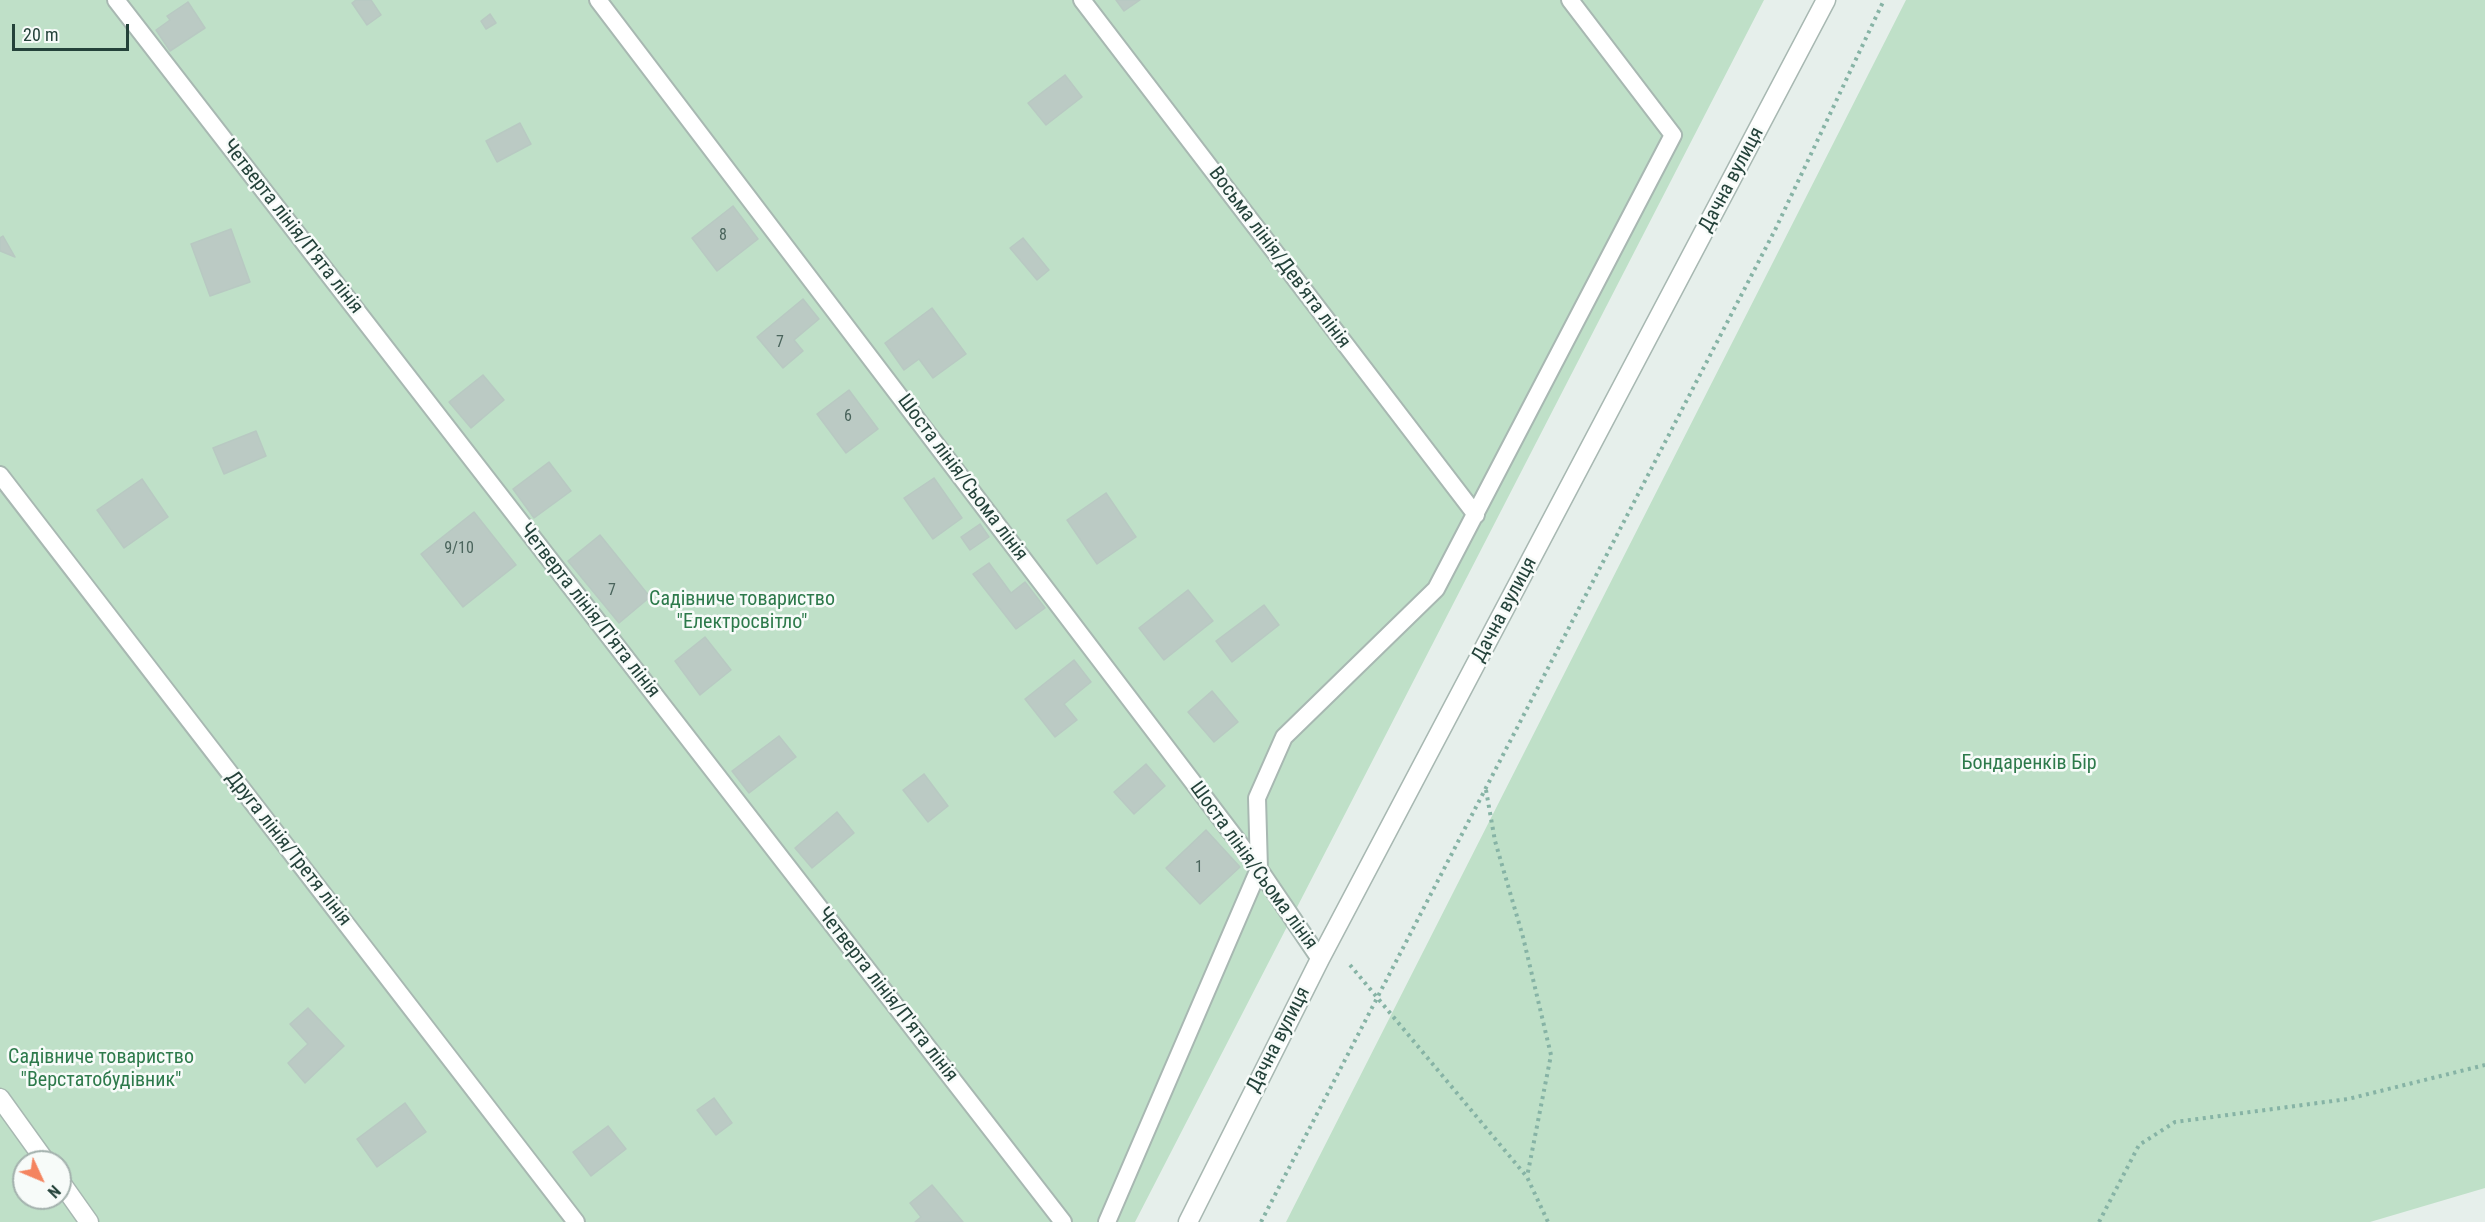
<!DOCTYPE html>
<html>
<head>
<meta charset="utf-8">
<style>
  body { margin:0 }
  #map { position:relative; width:2485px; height:1222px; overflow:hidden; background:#e6efeb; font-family:"Roboto Condensed",sans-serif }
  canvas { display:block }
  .north { position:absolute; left:12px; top:1150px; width:60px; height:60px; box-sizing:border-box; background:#f7fbf9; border:2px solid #a3b1ad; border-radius:50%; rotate:134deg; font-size:16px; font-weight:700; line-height:24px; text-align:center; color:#24423a }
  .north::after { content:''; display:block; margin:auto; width:21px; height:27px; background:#f4845f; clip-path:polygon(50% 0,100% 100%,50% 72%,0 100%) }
  .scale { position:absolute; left:12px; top:24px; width:117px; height:27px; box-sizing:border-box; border:3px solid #24423a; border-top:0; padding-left:8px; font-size:18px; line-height:21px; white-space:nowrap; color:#24423a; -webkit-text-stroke:4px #f7fbf9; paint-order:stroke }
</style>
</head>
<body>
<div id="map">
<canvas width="2485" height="1222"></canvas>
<div class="north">N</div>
<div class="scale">20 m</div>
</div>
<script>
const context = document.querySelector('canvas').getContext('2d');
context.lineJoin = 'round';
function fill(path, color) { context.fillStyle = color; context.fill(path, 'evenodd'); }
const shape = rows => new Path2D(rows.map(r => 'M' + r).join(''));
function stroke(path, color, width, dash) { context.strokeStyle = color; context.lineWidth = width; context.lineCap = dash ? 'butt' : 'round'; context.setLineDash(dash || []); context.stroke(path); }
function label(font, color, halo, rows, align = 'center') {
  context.font = font + ' "Roboto Condensed",sans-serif'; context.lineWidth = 5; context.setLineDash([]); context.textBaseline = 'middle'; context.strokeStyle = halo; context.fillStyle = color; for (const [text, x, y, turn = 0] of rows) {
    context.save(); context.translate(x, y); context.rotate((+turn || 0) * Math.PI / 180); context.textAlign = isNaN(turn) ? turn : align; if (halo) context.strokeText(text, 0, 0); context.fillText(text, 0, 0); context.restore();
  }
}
fill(shape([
  [0,0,1764,0,1135,1222,0,1222],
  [24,1162,60,1162,60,1198,24,1198],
  [1906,0,2485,0,2485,1188,2370,1222,1286,1222]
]), '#bfe0c8');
const building = shape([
  [356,0,371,0,381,15,367,25,352,3,356,0],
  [1116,0,1140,0,1124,11,1116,0],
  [188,2,205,28,170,51,156,30,170,20,167,16,188,2],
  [490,14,496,23,486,29,481,21,490,14],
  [1065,75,1082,97,1046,125,1028,103,1065,75],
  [520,123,531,144,497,162,486,141,520,123],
  [733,206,758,239,717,271,692,238,733,206],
  [231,229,250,282,210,296,191,244,231,229],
  [3,236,15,257,0,251,0,238,3,236],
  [1023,238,1049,270,1037,280,1010,248,1023,238],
  [803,299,819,319,794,340,803,351,783,368,757,337,803,299],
  [932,308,966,354,933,378,919,359,904,370,885,343,932,308],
  [483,375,504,400,471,428,449,402,483,375],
  [849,390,878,429,846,453,817,414,849,390],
  [256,431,266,456,224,474,213,448,256,431],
  [549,462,571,491,534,518,513,489,549,462],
  [934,478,962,518,933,539,904,498,934,478],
  [142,479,168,517,124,548,97,510,142,479],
  [1106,493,1136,537,1097,564,1067,520,1106,493],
  [474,512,516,565,463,607,421,554,474,512],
  [980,524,989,537,970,550,961,537,980,524],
  [600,535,650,597,619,623,568,561,600,535],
  [989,563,1011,593,1025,582,1045,608,1016,629,973,574,989,563],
  [1188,590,1213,621,1164,660,1139,628,1188,590],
  [1264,605,1279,625,1232,662,1216,641,1264,605],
  [705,637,731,670,700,695,675,661,705,637],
  [1074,660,1091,682,1064,704,1077,720,1055,737,1025,699,1074,660],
  [1212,691,1238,722,1214,742,1188,712,1212,691],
  [779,736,796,757,749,793,732,771,779,736],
  [1146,764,1165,786,1134,814,1114,792,1146,764],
  [924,774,948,806,928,822,903,790,924,774],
  [837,812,854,833,812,868,795,848,837,812],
  [1206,830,1240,867,1200,904,1166,868,1206,830],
  [308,1008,344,1046,305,1083,288,1063,308,1044,290,1024,308,1008],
  [714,1098,732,1123,716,1135,697,1110,714,1098],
  [405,1103,426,1132,377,1167,357,1139,405,1103],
  [608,1126,626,1149,591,1176,573,1152,608,1126],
  [932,1185,963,1222,915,1222,921,1217,910,1203,932,1185]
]);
fill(building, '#bbcac4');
stroke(building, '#b8c9c2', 1.5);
const lane = shape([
  [116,0,1063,1222],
  [598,0,1259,869,1320,959],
  [1082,0,1476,515],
  [0,475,576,1222],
  [1107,1222,1259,869,1257,798,1284,737,1436,589,1673,135,1570,0]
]);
const street = shape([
  [0,1098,46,1162],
  [60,1181,89,1222],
  [1188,1222,1320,959,1826,0]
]);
stroke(lane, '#a8b8b2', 20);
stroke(street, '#a8b8b2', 21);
stroke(shape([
  [1486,790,1495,841,1523,937,1551,1055,1527,1177],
  [1350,965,1527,1177,1548,1222],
  [1261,1222,1775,230,1884,0],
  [2099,1222,2139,1145,2175,1122,2348,1099,2485,1065]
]), '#86b3a5', 4, [3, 4.5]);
stroke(lane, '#fff', 16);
stroke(street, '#fff', 18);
label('16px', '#4a645c', null, [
  ["8",723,236],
  ["7",780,343],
  ["6",848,417],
  ["9/10",459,549],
  ["7",612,591],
  ["1",1199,868]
]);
label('20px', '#24423a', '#f7fbf9', [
  ["Дачна вулиця",1732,180,-62],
  ["Четверта лінія/П'ята лінія",292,227,52],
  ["Восьма лінія/Дев'ята лінія",1279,258,53],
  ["Шоста лінія/Сьома лінія",962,478,53],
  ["Дачна вулиця",1505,610,-62],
  ["Четверта лінія/П'ята лінія",589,611,52],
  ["Друга лінія/Третя лінія",288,849,52],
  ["Шоста лінія/Сьома лінія",1253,866,54],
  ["Четверта лінія/П'ята лінія",887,995,52],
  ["Дачна вулиця",1279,1040,-63]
]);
label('20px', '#2d7a4b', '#f7fbf9', [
  ["Садівниче товариство",742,600],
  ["\"Електросвітло\"",742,623],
  ["Бондаренків Бір",2029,764],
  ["Садівниче товариство",101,1058],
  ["\"Верстатобудівник\"",101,1081]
]);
</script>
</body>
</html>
